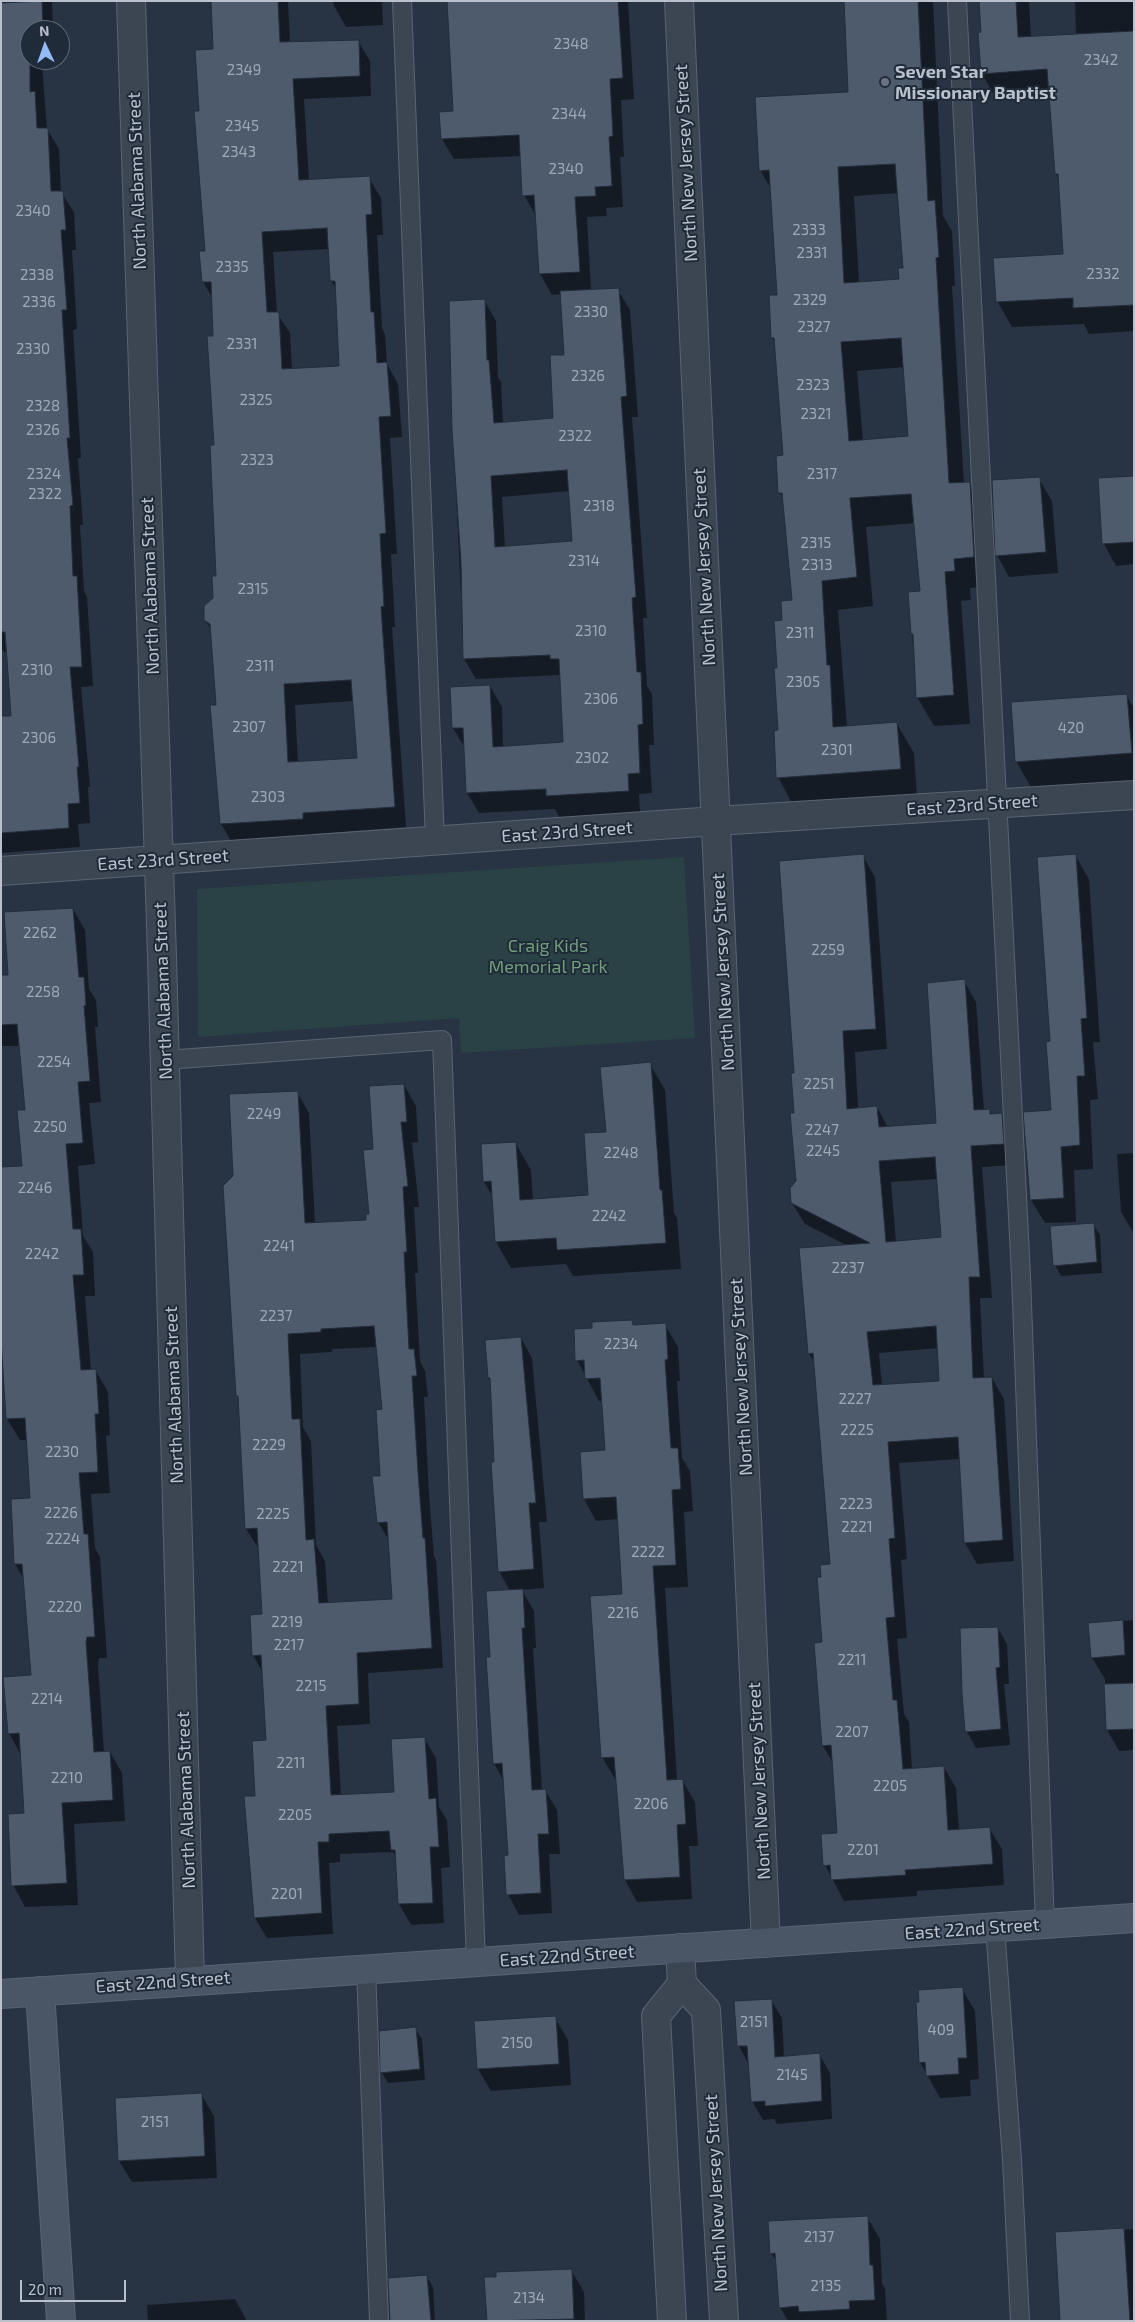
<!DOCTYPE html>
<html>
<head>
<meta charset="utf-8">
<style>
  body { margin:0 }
  #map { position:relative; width:1135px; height:2322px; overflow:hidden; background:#283444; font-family:"Exo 2",sans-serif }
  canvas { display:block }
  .frame { position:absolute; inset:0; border:2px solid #bac1cd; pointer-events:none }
  .north { position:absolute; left:20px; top:20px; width:50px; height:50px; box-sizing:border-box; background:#202b39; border:1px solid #5e6774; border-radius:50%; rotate:357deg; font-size:14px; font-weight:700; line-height:20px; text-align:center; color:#bac1cd }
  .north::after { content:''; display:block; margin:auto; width:18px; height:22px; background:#93bbf8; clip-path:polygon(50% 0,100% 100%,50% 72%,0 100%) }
  .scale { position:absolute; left:20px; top:2280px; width:106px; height:22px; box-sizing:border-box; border:2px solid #bac1cd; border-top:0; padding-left:6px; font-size:15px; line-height:18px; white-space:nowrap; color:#bac1cd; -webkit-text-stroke:4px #202b39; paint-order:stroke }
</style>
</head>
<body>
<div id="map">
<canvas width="1135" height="2322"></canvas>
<div class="frame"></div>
<div class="north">N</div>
<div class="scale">20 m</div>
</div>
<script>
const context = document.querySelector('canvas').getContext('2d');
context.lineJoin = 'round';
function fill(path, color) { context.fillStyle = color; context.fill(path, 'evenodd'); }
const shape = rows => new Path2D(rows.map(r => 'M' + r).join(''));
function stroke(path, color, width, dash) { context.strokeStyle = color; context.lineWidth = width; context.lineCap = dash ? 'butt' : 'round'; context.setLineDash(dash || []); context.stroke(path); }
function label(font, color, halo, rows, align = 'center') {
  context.font = font + ' "Exo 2",sans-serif'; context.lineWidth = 4; context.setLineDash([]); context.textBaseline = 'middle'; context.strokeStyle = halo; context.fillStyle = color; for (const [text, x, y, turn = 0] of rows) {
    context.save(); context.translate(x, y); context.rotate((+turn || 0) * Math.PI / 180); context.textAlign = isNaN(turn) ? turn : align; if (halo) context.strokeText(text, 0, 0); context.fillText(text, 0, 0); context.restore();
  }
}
fill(shape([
  [684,857,695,1038,461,1053,459,1018,198,1037,197,889]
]), '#2a4245');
fill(shape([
  [1,1,52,1,53,30,30,30,30,60,55,60,55,64,42,64,47,129,59,149,61,192,74,212,76,250,72,250,77,329,73,330,81,458,78,458,83,525,80,525,84,591,87,597,93,686,81,687,90,787,88,787,90,823,78,824,80,847,1,853,1,718,12,717,8,652,4,652,1,648],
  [212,1,288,1,290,43,358,41,370,61,371,96,304,99,309,181,369,178,381,198,383,235,377,235,382,328,385,334,387,364,398,384,402,437,390,438,397,554,391,554,395,627,392,627,406,827,314,834,314,839,233,844,221,824,212,631,205,620,214,598,217,577,213,299,203,282,201,252,207,252,200,112,214,51],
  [329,249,331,281,337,290,341,367,292,370,290,333,277,313,273,252],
  [354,701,358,759,298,763,295,705],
  [333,1,382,1,383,25,346,27,334,6],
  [449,1,628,1,634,99,621,100,624,157,620,157,623,207,606,208,607,216,587,217,591,291,618,290,630,310,638,417,632,417,647,618,643,618,647,686,652,694,654,745,649,745,652,793,639,794,640,812,559,817,555,809,479,813,467,793,465,748,453,728,452,688,490,686,502,707,503,748,564,743,561,675,476,679,464,659,453,430,484,300,496,321,498,378,501,382,503,424,555,419,565,356,561,294,552,295,540,274,536,216,524,195,522,156,454,159,442,139,454,112],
  [569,491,573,542,505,548,502,497],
  [846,1,933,1,943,216,952,231,955,286,952,286,964,484,970,483,987,512,990,586,970,588,971,600,961,601,970,724,934,726,917,697,909,593,921,592,915,523,866,527,873,606,838,610,847,727,897,724,914,753,917,798,794,807,778,777,779,669,784,622,793,601,784,500,780,493,784,456,776,344,772,338,770,296,778,296,771,189,760,170,849,93],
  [899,193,904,269,900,280,859,283,854,196],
  [905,367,909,437,863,441,857,371],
  [981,1,1029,1,1031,37,1076,35,1075,1,1134,1,1134,331,1089,334,1084,324,1012,327,997,301,1064,256,1060,181,1056,174,1050,96,997,100,982,74,979,34,982,33],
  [1134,477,1134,564,1116,566,1104,544],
  [1039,479,1052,501,1058,573,1009,577,997,555],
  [1126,695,1134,708,1134,786,1035,794,1016,761],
  [1075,855,1089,879,1100,1042,1093,1042,1098,1099,1090,1100,1093,1169,1074,1170,1076,1222,1045,1223,1031,1200,1053,1111,1051,1042],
  [863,856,875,877,887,1049,855,1052,858,1109,877,1107,888,1128,938,1124,964,981,976,1002,984,1111,989,1110,992,1115,1002,1114,1014,1136,1015,1165,982,1167,992,1298,980,1298,984,1379,992,1378,1004,1399,1014,1561,977,1564,965,1543,960,1459,899,1463,907,1559,901,1560,907,1638,897,1639,904,1714,909,1722,912,1769,944,1767,956,1788,959,1830,989,1828,1002,1849,1004,1885,917,1891,917,1896,844,1901,825,1865,838,1834,833,1763,823,1746,822,1578,832,1565,816,1365,809,1354,848,1246,805,1224,792,1203,797,1182,795,1074],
  [938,1179,943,1238,896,1242,891,1182],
  [939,1348,941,1382,882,1386,879,1353],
  [73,909,85,930,89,989,96,1000,98,1027,95,1027,101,1102,89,1103,95,1164,78,1166,83,1236,93,1252,95,1296,85,1296,91,1371,96,1371,108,1392,110,1435,106,1436,110,1493,91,1494,95,1548,100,1557,107,1658,99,1658,98,1665,104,1752,110,1752,122,1773,125,1821,74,1824,78,1905,25,1907,13,1885,25,1814,21,1755,9,1733,33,1677,25,1581,15,1564,31,1499,28,1440,20,1440,7,1419,5,1362,1,1362,1,1295,23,1167,26,1111,20,1046,1,1046,1,976,9,976],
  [650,1064,665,1090,674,1213,677,1218,681,1269,573,1276,566,1264,511,1268,496,1242,493,1197,484,1182,516,1144,531,1170,533,1201,590,1197,607,1133],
  [404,1085,416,1106,418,1142,412,1143,419,1207,414,1207,418,1273,415,1273,420,1361,425,1371,428,1397,424,1397,429,1494,434,1556,436,1560,443,1668,368,1673,370,1724,337,1726,341,1796,396,1793,424,1738,436,1758,439,1807,447,1820,450,1867,441,1868,444,1923,411,1925,399,1904,397,1859,393,1852,340,1854,340,1862,329,1863,333,1934,267,1938,255,1918,257,1797,267,1741,263,1673,253,1655,263,1615,259,1549,246,1529,225,1186,235,1176,297,1092,309,1113,315,1224,368,1221,370,1215,374,1150],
  [377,1347,384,1411,378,1522,390,1542,393,1600,328,1604,325,1561,316,1545,311,1441,303,1427,300,1354,332,1352,332,1349],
  [1134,1153,1134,1234,1121,1212,1117,1154],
  [1093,1224,1100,1235,1102,1273,1061,1276,1055,1265],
  [631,1321,634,1326,665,1325,678,1347,680,1381,677,1381,682,1458,690,1471,693,1511,684,1512,688,1587,665,1588,677,1780,682,1780,695,1802,698,1846,689,1846,692,1899,637,1902,625,1880,617,1779,615,1779,602,1757,624,1595,619,1519,596,1521,584,1499,606,1452,603,1401,599,1401,577,1360,593,1329],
  [521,1338,532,1358,547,1522,539,1522,544,1588,522,1590,534,1611,536,1648,533,1648,542,1790,545,1790,557,1810,560,1854,549,1854,552,1913,519,1915,508,1894,509,1857,504,1782,494,1763,491,1658,510,1591,499,1571,491,1381,489,1377],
  [1134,1620,1134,1750,1119,1751,1107,1730,1105,1679,1092,1658,1089,1624],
  [998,1628,1007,1644,1009,1684,1004,1684,1010,1745,976,1748,967,1732],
  [962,1989,975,2011,979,2079,970,2080,971,2096,940,2098,920,2062],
  [771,2000,782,2018,784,2057,819,2054,830,2073,832,2119,777,2124,774,2119,763,2120,752,2101,749,2065,739,2046],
  [555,2018,568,2040,571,2085,491,2091,478,2069],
  [415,2029,422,2039,425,2080,388,2083,382,2073],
  [201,2094,214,2116,217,2178,132,2182,119,2161],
  [867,2217,880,2239,882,2284,885,2288,887,2321,788,2321,780,2307,777,2262,771,2253],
  [1134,2229,1134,2321,1061,2321,1056,2233],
  [571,2270,584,2292,585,2321,488,2321],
  [426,2276,433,2287,435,2321,391,2321],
  [235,2299,247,2321,148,2321,147,2305]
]), '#0007');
const building = shape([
  [42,1,43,30,30,30,30,92,35,91,37,128,48,128,51,191,63,191,66,230,61,230,67,310,62,310,70,438,67,438,73,505,70,506,73,576,77,576,82,667,70,667,79,767,77,767,80,803,68,804,69,828,1,833,1,716,11,716,5,632,1,632,1,3,42,1],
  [211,1,278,1,280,42,359,40,360,76,293,79,299,180,370,176,372,214,366,215,371,312,374,312,377,363,387,362,391,416,379,417,386,533,380,534,384,606,381,607,395,807,303,813,303,819,220,824,210,705,216,705,210,624,204,620,204,606,213,598,212,576,216,576,210,445,214,445,207,336,213,336,211,282,202,282,199,251,205,251,194,111,199,111,195,50,213,49,211,1],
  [327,228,330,281,335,281,339,366,282,369,279,312,267,312,262,232,327,228],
  [351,680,357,758,288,762,284,684,351,680],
  [447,1,618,1,623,78,610,79,613,136,609,137,612,186,595,187,596,196,575,197,580,272,539,274,534,195,522,196,519,135,441,139,439,112,453,111,447,1],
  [844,1,918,1,928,201,935,200,939,257,936,258,949,483,970,482,974,557,954,559,955,571,945,572,954,695,916,698,913,634,911,634,908,592,920,591,911,494,850,498,857,577,822,581,827,665,830,665,833,727,897,722,901,769,776,778,774,731,778,730,774,668,777,668,774,621,782,620,781,601,792,600,782,493,778,493,776,456,783,455,774,338,771,338,769,295,777,295,769,170,759,171,755,97,848,92,844,1],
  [895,164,903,268,898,268,899,279,844,283,838,167,895,164],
  [901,338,908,436,849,441,841,342,901,338],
  [979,1,1016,1,1018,37,1134,31,1134,305,1073,308,1073,298,996,302,993,258,1063,254,1058,174,1055,174,1047,69,981,74,978,33,981,32,979,1],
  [619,288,627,396,621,397,636,597,632,598,637,672,641,672,643,724,638,725,640,773,628,774,629,791,546,796,546,789,466,793,463,728,452,728,450,687,490,685,493,747,563,742,559,659,550,659,550,655,463,659,461,562,452,430,449,301,485,299,487,360,489,360,494,423,553,418,550,355,564,355,560,291,619,288],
  [567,470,572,541,495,547,491,476,567,470],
  [1134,476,1134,542,1102,544,1098,478,1134,476],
  [1040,477,1046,552,995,556,992,480,1040,477],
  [1127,694,1132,753,1015,762,1011,702,1127,694],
  [864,854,876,1029,843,1031,847,1109,877,1106,879,1127,936,1123,927,983,965,979,974,1110,990,1109,990,1114,1002,1113,1004,1144,971,1146,980,1277,969,1277,973,1378,992,1377,1003,1540,964,1543,958,1437,888,1442,895,1538,889,1539,895,1617,886,1618,893,1700,897,1700,903,1769,944,1766,948,1830,990,1827,993,1864,905,1870,906,1875,831,1880,830,1865,823,1866,821,1834,837,1833,831,1745,822,1746,814,1643,822,1642,817,1577,821,1577,820,1565,830,1564,813,1353,808,1354,799,1248,870,1243,791,1203,790,1188,796,1181,790,1113,794,1113,791,1073,794,1073,779,861,864,854],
  [935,1157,941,1237,886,1242,879,1161,935,1157],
  [936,1326,939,1381,873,1385,867,1332,936,1326],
  [1076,854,1087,1018,1081,1019,1085,1076,1077,1076,1080,1145,1061,1147,1064,1198,1030,1200,1023,1112,1051,1110,1046,1042,1050,1041,1037,857,1076,854],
  [73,908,79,977,84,977,86,1005,84,1006,90,1081,78,1082,83,1143,66,1144,73,1229,81,1229,84,1275,73,1275,81,1370,96,1369,99,1414,95,1414,98,1472,79,1473,84,1534,88,1534,95,1637,87,1637,86,1642,94,1752,110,1751,113,1800,62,1803,67,1883,11,1886,8,1814,24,1813,19,1733,8,1734,3,1677,31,1675,22,1564,14,1564,11,1499,30,1498,25,1418,6,1419,1,1339,1,1167,22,1166,17,1110,25,1110,17,1024,1,1025,1,975,8,975,4,912,73,908],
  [651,1062,660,1190,662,1190,666,1243,557,1250,556,1238,495,1242,491,1181,483,1182,481,1144,516,1142,520,1200,588,1195,584,1133,606,1132,600,1067,651,1062],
  [404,1084,407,1122,401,1122,408,1186,403,1187,407,1252,404,1252,409,1349,414,1349,417,1376,412,1376,418,1472,423,1538,425,1538,432,1648,357,1653,359,1704,326,1706,331,1795,394,1792,391,1739,425,1737,429,1799,436,1798,439,1847,430,1847,433,1903,398,1904,395,1850,391,1850,389,1831,329,1834,329,1842,318,1842,322,1913,254,1918,244,1796,255,1796,252,1741,266,1740,261,1655,252,1656,250,1615,262,1614,257,1528,245,1529,238,1396,236,1396,223,1186,233,1176,229,1094,298,1091,305,1223,366,1220,366,1214,369,1214,363,1150,373,1149,369,1086,404,1084],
  [374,1326,382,1409,376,1410,380,1476,372,1476,377,1523,387,1522,392,1599,319,1603,314,1539,306,1540,300,1419,292,1419,288,1334,321,1332,321,1329,374,1326],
  [1094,1223,1097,1262,1053,1266,1050,1226,1094,1223],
  [632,1320,633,1325,666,1323,668,1359,665,1360,671,1448,678,1448,681,1489,672,1490,676,1565,653,1566,667,1780,683,1779,686,1824,677,1825,680,1877,624,1880,614,1757,601,1758,590,1596,622,1594,616,1497,583,1499,580,1452,605,1450,600,1378,585,1379,584,1360,575,1361,574,1329,592,1328,592,1322,632,1320],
  [521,1337,536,1503,529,1503,534,1569,498,1572,491,1462,494,1462,490,1378,488,1378,485,1340,521,1337],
  [523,1589,525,1628,522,1628,532,1790,546,1789,549,1834,538,1834,541,1893,506,1895,504,1856,508,1855,502,1763,493,1764,486,1657,490,1657,486,1591,523,1589],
  [1123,1620,1125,1655,1091,1658,1088,1623,1123,1620],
  [998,1627,1000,1667,996,1668,1001,1729,965,1732,962,1693,960,1628,998,1627],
  [1134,1683,1134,1729,1106,1730,1104,1684,1134,1683],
  [963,1987,967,2058,958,2058,959,2074,926,2076,925,2062,919,2063,916,2002,919,2002,918,1990,963,1987],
  [772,1999,775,2057,820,2053,822,2101,765,2106,765,2101,751,2102,747,2046,737,2046,734,2001,772,1999],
  [556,2016,559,2064,477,2069,474,2021,556,2016],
  [416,2027,420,2069,380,2073,379,2031,416,2027],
  [202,2093,205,2156,118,2161,115,2098,202,2093],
  [868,2216,870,2265,873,2265,875,2300,849,2301,850,2309,799,2312,798,2306,779,2308,775,2253,770,2254,768,2221,868,2216],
  [1124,2228,1130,2321,1060,2321,1055,2232,1124,2228],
  [572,2269,574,2319,487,2321,484,2277,496,2277,496,2272,572,2269],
  [427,2275,431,2321,390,2321,388,2278,427,2275]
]);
fill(building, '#4e5b6d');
stroke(building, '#232d3b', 1);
const lane = shape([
  [402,1,435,841],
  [957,1,1021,1276,1045,1924],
  [165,1060,442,1040,476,1962],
  [995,1927,1012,2160,1020,2321],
  [366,1968,379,2321]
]);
const street = shape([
  [131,1,162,957,190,1980],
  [679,1,766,1943],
  [1,871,716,821,1134,795],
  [680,1948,682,1984,706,2010,724,2321],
  [672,2321,656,2016,682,1984]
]);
const secondary = shape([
  [40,1991,61,2321],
  [1,1994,1134,1918]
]);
stroke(lane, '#5b6471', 20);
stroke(street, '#5b6471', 30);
stroke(secondary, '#5b6471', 30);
stroke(lane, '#3c4653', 18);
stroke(street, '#3c4653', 28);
stroke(secondary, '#4a5566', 28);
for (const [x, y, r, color] of [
  [885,82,5,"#6b7280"]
]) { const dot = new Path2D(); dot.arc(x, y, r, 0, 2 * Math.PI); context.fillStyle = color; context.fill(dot); stroke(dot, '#202b39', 2); }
label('15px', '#9fa8b5', null, [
  ["2348",571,44],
  ["2342",1101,60],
  ["2349",244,70],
  ["2344",569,114],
  ["2345",242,126],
  ["2343",239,152],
  ["2340",566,169],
  ["2340",33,211],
  ["2333",809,230],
  ["2331",812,253],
  ["2335",232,267],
  ["2332",1103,274],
  ["2338",37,275],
  ["2329",810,300],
  ["2336",39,302],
  ["2330",591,312],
  ["2327",814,327],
  ["2331",242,344],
  ["2330",33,349],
  ["2326",588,376],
  ["2323",813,385],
  ["2325",256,400],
  ["2328",43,406],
  ["2321",816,414],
  ["2326",43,430],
  ["2322",575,436],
  ["2323",257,460],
  ["2324",44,474],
  ["2317",822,474],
  ["2322",45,494],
  ["2318",599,506],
  ["2315",816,543],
  ["2314",584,561],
  ["2313",817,565],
  ["2315",253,589],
  ["2310",591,631],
  ["2311",800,633],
  ["2311",260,666],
  ["2310",37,670],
  ["2305",803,682],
  ["2306",601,699],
  ["2307",249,727],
  ["420",1071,728],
  ["2306",39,738],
  ["2301",837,750],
  ["2302",592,758],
  ["2303",268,797],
  ["2262",40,933],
  ["2259",828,950],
  ["2258",43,992],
  ["2254",54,1062],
  ["2251",819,1084],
  ["2249",264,1114],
  ["2250",50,1127],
  ["2247",822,1130],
  ["2245",823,1151],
  ["2248",621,1153],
  ["2246",35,1188],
  ["2242",609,1216],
  ["2241",279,1246],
  ["2242",42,1254],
  ["2237",848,1268],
  ["2237",276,1316],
  ["2234",621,1344],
  ["2227",855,1399],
  ["2225",857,1430],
  ["2229",269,1445],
  ["2230",62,1452],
  ["2223",856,1504],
  ["2226",61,1513],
  ["2225",273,1514],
  ["2221",857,1527],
  ["2224",63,1539],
  ["2222",648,1552],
  ["2221",288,1567],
  ["2220",65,1607],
  ["2216",623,1613],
  ["2219",287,1622],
  ["2217",289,1645],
  ["2211",852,1660],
  ["2215",311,1686],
  ["2214",47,1699],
  ["2207",852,1732],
  ["2211",291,1763],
  ["2210",67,1778],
  ["2205",890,1786],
  ["2206",651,1804],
  ["2205",295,1815],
  ["2201",863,1850],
  ["2201",287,1894],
  ["2151",754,2022],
  ["409",941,2030],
  ["2150",517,2043],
  ["2145",792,2075],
  ["2151",155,2122],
  ["2137",819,2237],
  ["2135",826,2286],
  ["2134",529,2298]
]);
label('bold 18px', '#bac1cd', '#202b39', [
  ["Seven Star",895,72],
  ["Missionary Baptist",895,93]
], 'left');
label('18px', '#bac1cd', '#202b39', [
  ["North New Jersey Street",686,163,-93],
  ["North Alabama Street",137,181,-92],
  ["North New Jersey Street",704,567,-93],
  ["North Alabama Street",150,586,-92],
  ["East 23rd Street",972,805,-4],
  ["East 23rd Street",567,832,-4],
  ["East 23rd Street",163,860,-4],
  ["North New Jersey Street",723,972,-93],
  ["North Alabama Street",163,991,-92],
  ["North New Jersey Street",741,1377,-93],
  ["North Alabama Street",174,1395,-92],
  ["North New Jersey Street",759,1781,-93],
  ["North Alabama Street",186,1800,-92],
  ["East 22nd Street",972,1929,-4],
  ["East 22nd Street",567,1956,-4],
  ["East 22nd Street",163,1982,-4],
  ["North New Jersey Street",716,2193,-93]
]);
label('18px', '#719e7b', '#202b39', [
  ["Craig Kids",548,946],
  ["Memorial Park",548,967]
]);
</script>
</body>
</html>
